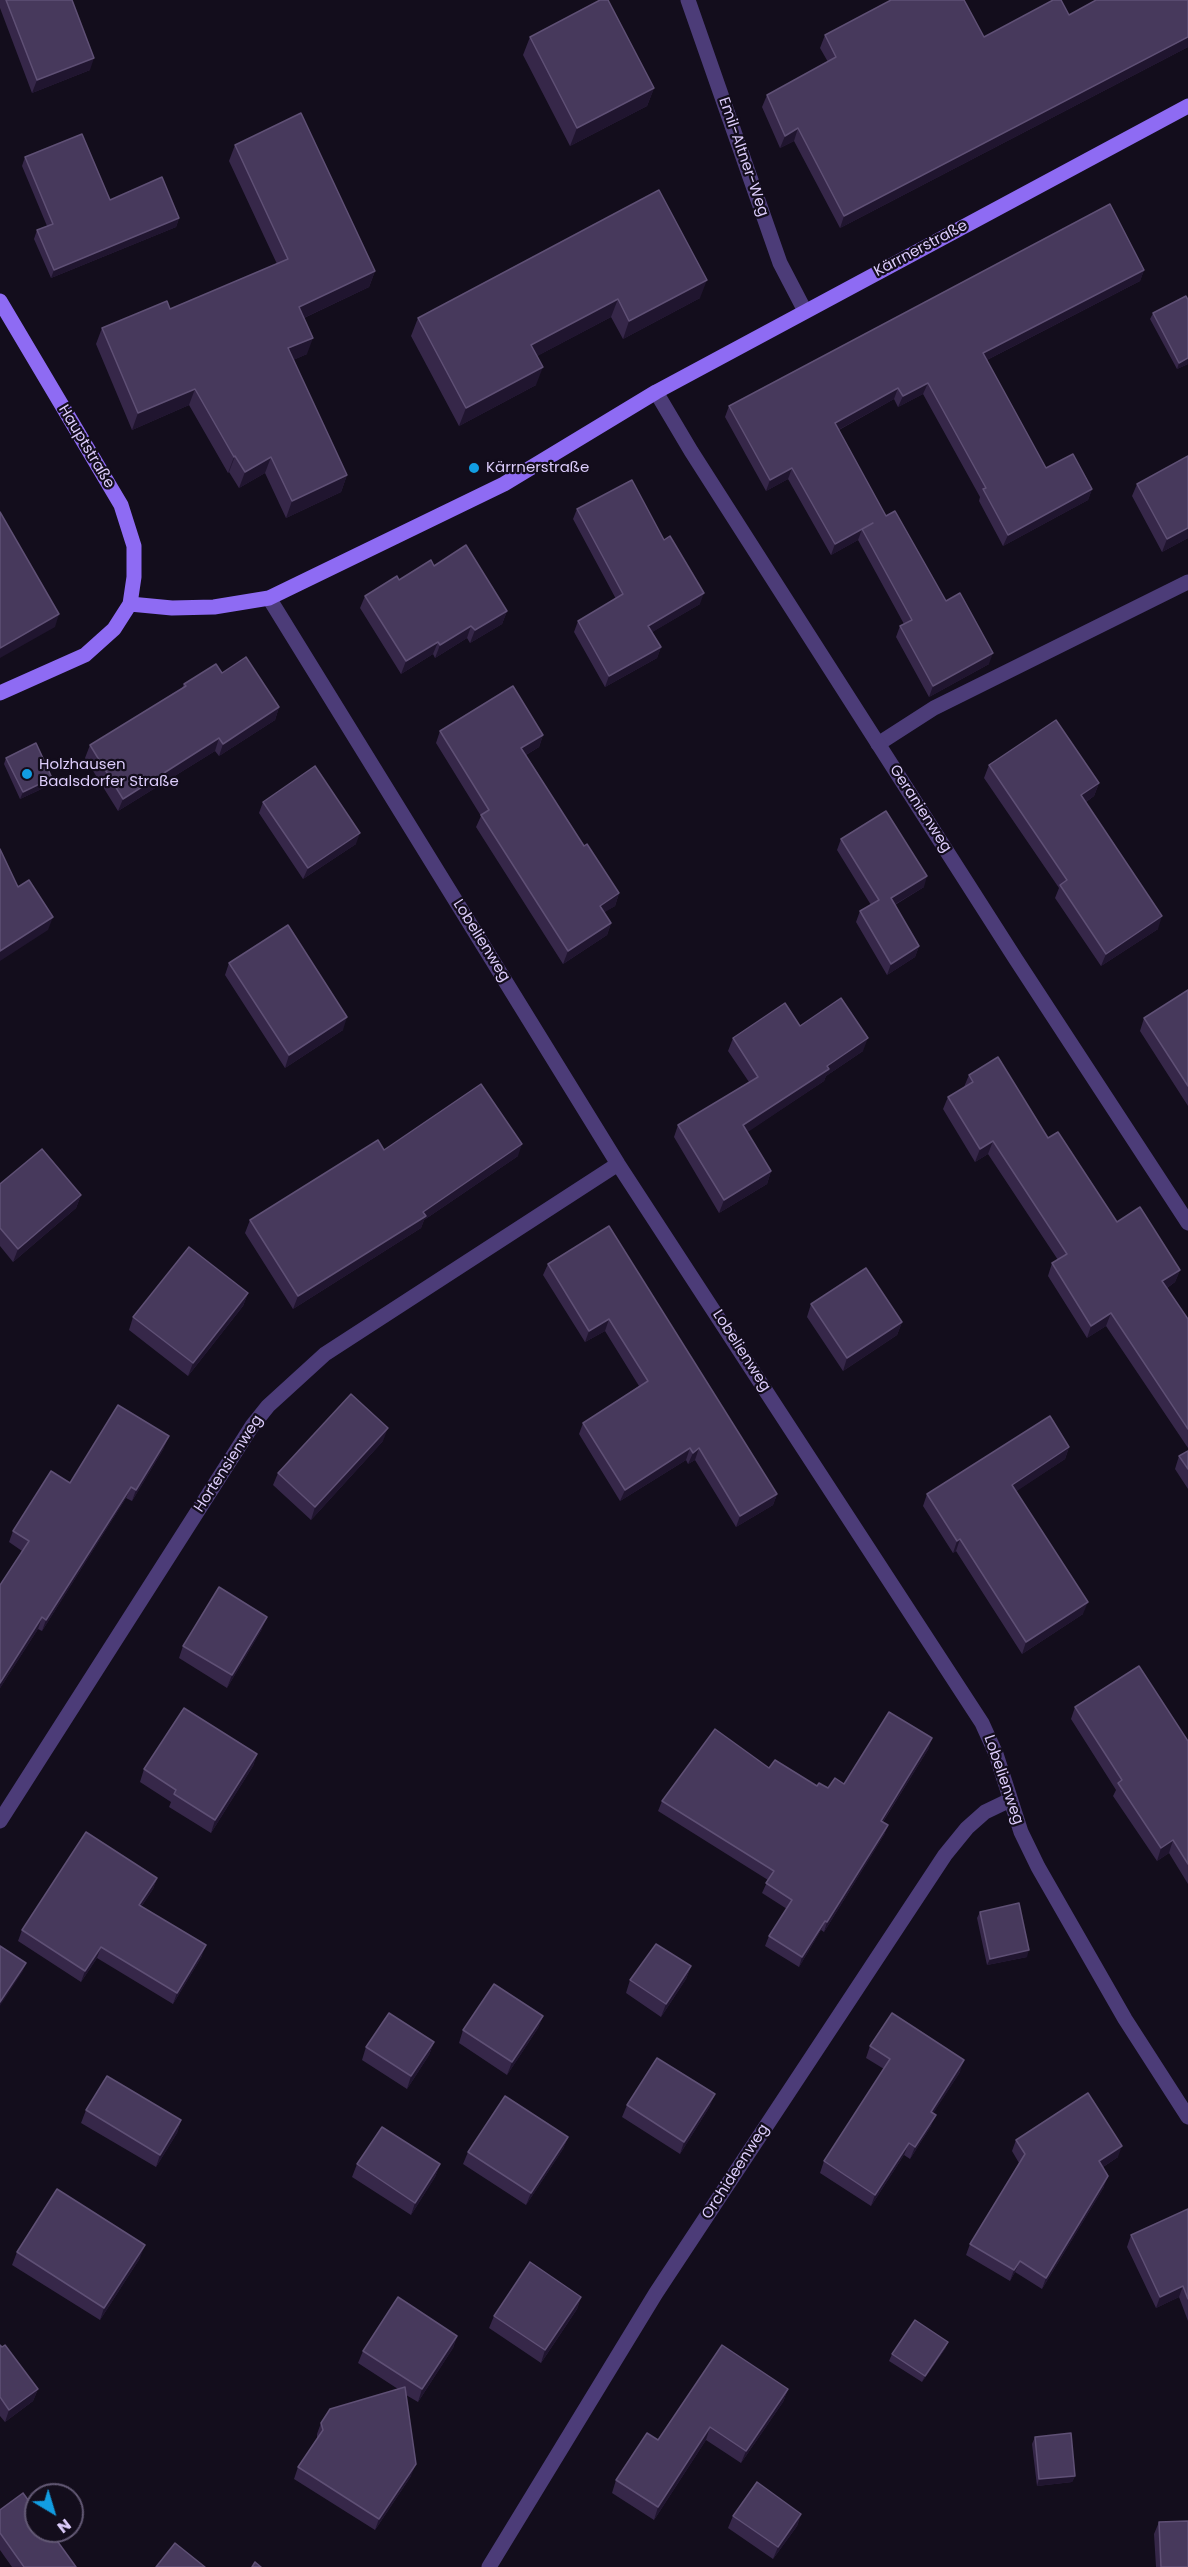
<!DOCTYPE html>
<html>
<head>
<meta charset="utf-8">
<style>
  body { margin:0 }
  #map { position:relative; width:1188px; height:2567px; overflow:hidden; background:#130d1c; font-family:Poppins,sans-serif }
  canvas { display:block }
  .north { position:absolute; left:24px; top:2483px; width:60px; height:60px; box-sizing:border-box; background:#130d1c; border:2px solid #635975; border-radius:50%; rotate:142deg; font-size:16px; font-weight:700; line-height:24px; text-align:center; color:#dcccfb }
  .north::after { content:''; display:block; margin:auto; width:21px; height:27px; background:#129de2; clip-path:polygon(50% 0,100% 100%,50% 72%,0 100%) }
</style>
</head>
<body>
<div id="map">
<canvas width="1188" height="2567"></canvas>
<div class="north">N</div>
</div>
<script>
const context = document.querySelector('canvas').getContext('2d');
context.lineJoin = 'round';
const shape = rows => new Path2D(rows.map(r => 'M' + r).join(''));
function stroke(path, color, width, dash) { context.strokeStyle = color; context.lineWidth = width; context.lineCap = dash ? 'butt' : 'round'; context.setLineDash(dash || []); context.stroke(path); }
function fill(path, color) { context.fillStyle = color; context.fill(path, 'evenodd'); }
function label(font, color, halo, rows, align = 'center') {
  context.font = font + ' Poppins,sans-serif'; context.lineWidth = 4.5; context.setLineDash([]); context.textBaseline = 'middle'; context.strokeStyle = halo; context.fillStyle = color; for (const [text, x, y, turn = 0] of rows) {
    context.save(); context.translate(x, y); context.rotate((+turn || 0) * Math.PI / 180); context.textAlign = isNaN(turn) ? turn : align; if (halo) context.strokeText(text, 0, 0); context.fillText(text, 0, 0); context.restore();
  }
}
stroke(shape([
  [878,744,934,708,1188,582]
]), '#4c3c78', 15);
stroke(shape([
  [688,0,780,263,805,311],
  [656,392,691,451,1015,958,1188,1223],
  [269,598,618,1164,982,1723,996,1754,1021,1832,1038,1867,1125,2019,1188,2117],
  [0,1821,252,1426,268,1406,325,1354,618,1164],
  [489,2567,656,2293,945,1855,967,1828,985,1812,1010,1800]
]), '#4c3c78', 15);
stroke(shape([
  [0,301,121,505,134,546,134,577,130,604,114,629,85,655,0,693],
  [130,604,172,608,214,607,269,598,504,484,656,392,1188,106]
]), '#8e6bf3', 15);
fill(shape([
  [0,0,72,0,90,70,32,93,0,8],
  [1188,0,1188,47,840,228,794,141,780,148,762,107,767,95,828,62,820,48,825,35,984,37,1069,15],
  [530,37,654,88,647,106,570,146,523,55],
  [235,145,375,271,369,287,304,318,307,354,293,360,347,475,341,492,286,518,265,473,239,488,229,472,228,473,189,405,132,430,96,344,102,328,170,309,277,264,229,161],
  [25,157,110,200,179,218,176,227,51,278,34,239,37,230,47,226,22,166],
  [659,190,700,298,623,339,611,317,537,356,536,385,459,426,411,336,418,318],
  [1144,270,1140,281,987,360,1046,468,1092,489,1088,500,1003,546,979,501,980,497,923,394,898,407,894,399,839,430,886,516,989,664,929,697,896,637,900,626,904,624,858,540,831,555,788,479,766,491,725,417,729,406],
  [1153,313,1188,364,1177,369,1150,319],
  [1188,456,1188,538,1162,552,1132,496,1137,484],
  [577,509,700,604,652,632,661,647,657,658,605,687,574,632,578,621,616,599,573,519],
  [434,566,507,611,502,624,470,643,467,638,435,658,433,654,401,674,360,608,365,596,399,580],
  [222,673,279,707,275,720,219,756,215,751,118,811,85,758,90,745,182,688,184,684],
  [440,731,543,735,539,747,526,755,584,846,619,893,615,906,604,912,611,923,607,935,563,964,476,827,481,816,436,743],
  [6,758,50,785,20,799,4,764],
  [989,765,1099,783,1094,796,1086,802,1158,929,1101,966,1055,898,1059,888,984,778],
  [263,802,356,844,303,879,259,813],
  [841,839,924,887,895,905,919,946,915,957,887,975,856,922,860,911,871,905,837,850],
  [229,963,343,1030,285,1068,225,975],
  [1188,990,1188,1106,1140,1031,1144,1018],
  [800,1026,863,1051,826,1076,824,1081,747,1132,771,1171,767,1184,719,1213,674,1137,678,1125,749,1082,728,1051,733,1038],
  [969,1075,1048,1138,1117,1222,1180,1270,1175,1282,1167,1288,1188,1319,1188,1448,1106,1326,1087,1338,1048,1276,1052,1263,1058,1260,988,1154,975,1162,943,1109,948,1097,964,1087],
  [384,1150,518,1156,424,1220,421,1228,293,1309,245,1233,250,1220],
  [0,1184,81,1195,76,1208,13,1262,0,1246],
  [609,1226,777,1494,773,1505,736,1527,695,1460,688,1464,686,1460,620,1501,579,1434,583,1423,639,1386,605,1331,585,1342,543,1275,548,1264],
  [248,1293,243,1306,188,1376,129,1330,133,1317],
  [811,1304,902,1322,897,1335,843,1371,807,1317],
  [383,1441,311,1520,273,1485,278,1473],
  [1069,1447,1065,1459,1016,1491,1083,1614,1022,1654,956,1551,953,1553,923,1506,927,1494],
  [164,1448,132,1501,126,1498,42,1631,38,1629,0,1688,0,1585,22,1551,9,1542,13,1531,70,1483],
  [1188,1451,1188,1489,1175,1469,1179,1456],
  [262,1629,227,1688,179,1658,183,1646],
  [1075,1707,1188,1741,1188,1884,1169,1853,1157,1861,1113,1796,1116,1790,1071,1719],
  [929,1748,883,1822,888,1825,884,1835,824,1932,821,1930,799,1967,765,1946,769,1936,787,1909,762,1893,768,1880,658,1811,662,1801,769,1768,817,1786,828,1788,844,1784],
  [257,1754,253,1766,211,1833,169,1807,171,1802,140,1782,144,1769],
  [157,1878,153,1889,141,1907,202,1956,173,2004,97,1958,81,1982,18,1941,22,1930],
  [980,1912,1027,1957,987,1965,977,1918],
  [691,1966,686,1979,661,2017,626,1993,630,1980],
  [543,2016,538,2028,507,2075,459,2043,463,2030],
  [434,2042,429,2055,407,2089,362,2060,366,2047],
  [870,2046,960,2072,933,2113,931,2126,910,2159,904,2155,871,2206,820,2173,824,2161,884,2069,866,2058],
  [627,2105,710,2106,680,2154,622,2117],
  [86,2110,181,2120,177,2133,156,2167,81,2123],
  [568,2137,563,2149,526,2205,463,2164,468,2152],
  [1016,2140,1118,2157,1103,2167,1104,2187,1042,2289,1015,2272,1010,2281,966,2255,970,2244,1019,2163,1012,2151],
  [357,2164,440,2164,435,2177,411,2215,352,2177],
  [1188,2209,1188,2321,1179,2297,1156,2308,1127,2247,1131,2235],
  [17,2252,140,2258,100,2320,12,2265],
  [581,2297,577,2309,541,2363,489,2328,494,2316],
  [457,2336,453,2348,418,2402,406,2395,411,2476,375,2530,294,2479,298,2467,317,2438,317,2434,321,2423,398,2389,358,2363,363,2351],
  [948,2342,945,2349,922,2382,889,2361,892,2354],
  [0,2345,38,2389,33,2401,5,2422,0,2416],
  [788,2389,783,2402,741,2463,706,2440,654,2520,612,2493,616,2480,658,2440],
  [1035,2437,1075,2476,1072,2482,1037,2486,1032,2444],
  [0,2510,76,2567,12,2567,0,2550],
  [801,2514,797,2526,773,2559,728,2528,733,2516],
  [1159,2522,1188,2567,1156,2567,1154,2534]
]), '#362749');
fill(shape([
  [1188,37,1188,47,840,228,844,216],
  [94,58,90,70,32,93,37,80],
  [654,88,647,106,570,146,577,128],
  [798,128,794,141,780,148,785,136],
  [179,218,176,227,51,278,54,270],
  [1144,270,1140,281,979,364,983,353],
  [375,271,369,287,293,323,299,307],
  [707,280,700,298,623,339,629,321],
  [618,299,611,317,524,363,531,345],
  [313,338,307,354,282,365,288,348],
  [1188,358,1188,364,1177,369,1179,363],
  [543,367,536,385,459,426,466,408],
  [928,383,923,394,898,407,903,396],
  [898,388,894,399,831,434,835,423],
  [195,389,189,405,132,430,138,413],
  [235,456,229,472,228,473,234,457],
  [271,457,265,473,239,488,245,472],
  [792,468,788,479,766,491,770,480],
  [347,475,341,492,286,518,292,501],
  [1092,489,1088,500,1003,546,1008,535],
  [1188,528,1188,538,1162,552,1167,539],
  [862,529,858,540,831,555,835,544],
  [704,593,700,604,644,637,648,626],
  [507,611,502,624,470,643,475,630],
  [59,614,55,627,0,658,0,648],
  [471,626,467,638,435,658,440,645],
  [438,642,433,654,401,674,406,661],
  [661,647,657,658,605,687,609,676],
  [993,653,989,664,929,697,933,686],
  [279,707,275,720,219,756,223,744],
  [543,735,539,747,517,760,521,748],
  [219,738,215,751,118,811,123,799],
  [52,778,50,785,20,799,23,792],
  [1099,783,1094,796,1077,808,1081,795],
  [360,833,356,844,303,879,308,868],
  [927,876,924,887,887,909,891,898],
  [619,893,615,906,595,918,600,906],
  [1162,916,1158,929,1101,966,1106,954],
  [53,917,48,930,0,961,0,951],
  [611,923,607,935,563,964,568,951],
  [919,946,915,957,887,975,891,964],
  [347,1017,343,1030,285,1068,289,1055],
  [868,1038,863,1051,826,1076,824,1081,739,1138,743,1125,827,1066],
  [993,1141,988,1154,975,1162,980,1149],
  [522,1144,518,1156,424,1220,421,1228,293,1309,298,1296],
  [771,1171,767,1184,719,1213,724,1200],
  [81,1195,76,1208,13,1262,18,1249],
  [1180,1270,1175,1282,1158,1294,1162,1281],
  [248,1293,243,1306,188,1376,193,1363],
  [1111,1313,1106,1326,1087,1338,1091,1326],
  [609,1319,605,1331,585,1342,589,1331],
  [902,1322,897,1335,843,1371,847,1358],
  [388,1428,383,1441,311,1520,315,1507],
  [169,1436,164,1448,132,1501,136,1490],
  [1069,1447,1065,1459,1008,1497,1012,1485],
  [690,1448,686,1460,620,1501,625,1490],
  [699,1448,695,1460,688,1464,693,1453],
  [131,1487,126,1498,42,1631,46,1620],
  [777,1494,773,1505,736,1527,740,1516],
  [960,1539,956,1551,953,1553,957,1541],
  [1088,1602,1083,1614,1022,1654,1026,1642],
  [42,1617,38,1629,0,1688,0,1683],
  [267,1617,262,1629,227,1688,232,1675],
  [932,1738,929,1748,877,1831,881,1821],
  [257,1754,253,1766,211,1833,215,1820],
  [888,1825,884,1835,824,1932,827,1922],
  [1173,1840,1169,1853,1157,1861,1161,1848],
  [157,1878,153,1889,135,1916,139,1905],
  [825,1921,821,1930,799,1967,802,1957],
  [206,1945,202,1956,173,2004,177,1993],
  [101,1947,97,1958,81,1982,85,1971],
  [1029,1950,1027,1957,987,1965,990,1959],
  [26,1963,23,1971,0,2006,0,2002],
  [691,1966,686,1979,661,2017,666,2004],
  [543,2016,538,2028,507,2075,512,2062],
  [434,2042,429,2055,407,2089,411,2076],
  [964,2060,960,2072,927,2123,931,2112],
  [715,2094,710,2106,680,2154,684,2142],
  [936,2115,931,2126,910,2159,915,2147],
  [181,2120,177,2133,156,2167,160,2155],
  [568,2137,563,2149,526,2205,531,2193],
  [909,2143,904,2155,871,2206,875,2195],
  [1122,2146,1118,2157,1095,2172,1099,2161],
  [440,2164,435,2177,411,2215,415,2203],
  [1108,2176,1104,2187,1042,2289,1046,2278],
  [145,2245,140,2258,100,2320,104,2308],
  [1020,2261,1015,2272,1010,2281,1014,2270],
  [1183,2286,1179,2297,1156,2308,1160,2297],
  [581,2297,577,2309,541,2363,545,2350],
  [457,2336,453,2348,418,2402,422,2389],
  [948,2342,945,2349,922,2382,925,2376],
  [38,2389,33,2401,5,2422,9,2410],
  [788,2389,783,2402,741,2463,746,2451],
  [710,2427,706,2440,654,2520,658,2507],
  [416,2464,411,2476,375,2530,379,2519],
  [1075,2476,1072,2482,1037,2486,1039,2479],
  [801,2514,797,2526,773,2559,778,2547]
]), '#20152f');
const building = shape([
  [6,0,72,0,94,58,37,80,6,0],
  [600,0,608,0,654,88,577,128,530,37,600,0],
  [891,0,964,0,984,37,1053,0,1061,0,1069,15,1096,0,1188,0,1188,37,844,216,798,128,785,136,767,95,836,57,825,35,891,0],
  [301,113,375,271,299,307,313,338,288,348,347,475,292,501,271,457,245,472,235,456,234,457,195,389,138,413,102,328,167,301,170,309,288,259,235,145,301,113],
  [82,134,110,200,162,177,179,218,54,270,37,230,53,224,25,157,82,134],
  [659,190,707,280,629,321,618,299,531,345,543,367,466,408,418,318,659,190],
  [1110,204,1144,270,983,353,1046,468,1073,454,1092,489,1008,535,983,489,986,488,928,383,903,396,898,388,835,423,886,516,895,511,946,601,960,593,993,653,933,686,900,626,912,620,862,529,873,523,835,544,792,468,770,480,729,406,1110,204],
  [1186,296,1188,300,1188,358,1179,363,1153,313,1186,296],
  [1188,456,1188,528,1167,539,1137,484,1188,456],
  [632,480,664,540,670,536,704,593,648,626,661,647,609,676,578,621,623,594,577,509,632,480],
  [0,512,59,614,0,648,0,512],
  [466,545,507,611,475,630,471,626,440,645,438,642,406,661,365,596,397,576,399,580,431,560,434,566,466,545],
  [246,657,279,707,223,744,219,738,123,799,90,745,186,686,184,684,216,664,222,673,246,657],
  [513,686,543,735,521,748,584,846,587,844,619,893,600,906,611,923,568,951,481,815,489,810,440,731,513,686],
  [1056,720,1099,783,1081,795,1162,916,1106,954,1060,885,1067,880,989,765,1056,720],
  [36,743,52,778,23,792,6,758,36,743],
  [315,766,360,833,308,868,263,802,315,766],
  [886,811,927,876,891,898,919,946,891,964,860,911,879,900,841,839,886,811],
  [0,849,18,887,29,880,53,917,0,951,0,849],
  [288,925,347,1017,289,1055,229,963,288,925],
  [1188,990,1188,1086,1144,1018,1188,990],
  [841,998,868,1038,827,1066,829,1069,743,1125,771,1171,724,1200,678,1125,758,1077,733,1038,785,1003,800,1026,841,998],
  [998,1057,1048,1138,1058,1132,1117,1222,1140,1207,1180,1270,1162,1281,1188,1319,1188,1429,1111,1313,1091,1326,1052,1263,1067,1254,993,1141,980,1149,948,1097,973,1082,969,1075,998,1057],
  [481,1084,522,1144,423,1212,426,1216,298,1296,250,1220,378,1140,384,1150,481,1084],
  [42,1149,81,1195,18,1249,0,1228,0,1184,42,1149],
  [609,1226,777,1494,740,1516,699,1448,693,1453,690,1448,625,1490,583,1423,648,1381,609,1319,589,1331,548,1264,609,1226],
  [189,1247,248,1293,193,1363,133,1317,189,1247],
  [866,1268,902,1322,847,1358,811,1304,866,1268],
  [351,1394,388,1428,315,1507,278,1473,351,1394],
  [118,1405,169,1436,136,1490,131,1487,46,1620,42,1617,0,1683,0,1585,29,1541,13,1531,51,1471,70,1483,118,1405],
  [1050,1416,1069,1447,1012,1485,1088,1602,1026,1642,960,1539,957,1541,927,1494,1050,1416],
  [1188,1451,1188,1469,1179,1456,1188,1451],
  [219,1587,267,1617,232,1675,183,1646,219,1587],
  [1139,1666,1188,1741,1188,1864,1173,1840,1161,1848,1118,1783,1122,1780,1075,1707,1139,1666],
  [184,1708,257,1754,215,1820,174,1794,176,1790,144,1769,184,1708],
  [889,1712,932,1738,881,1821,888,1825,827,1922,825,1921,802,1957,769,1936,792,1900,766,1883,774,1871,662,1801,715,1729,769,1768,775,1760,817,1786,819,1783,828,1788,835,1778,844,1784,889,1712],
  [86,1832,157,1878,139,1905,206,1945,177,1993,101,1947,85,1971,22,1930,86,1832],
  [1019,1903,1029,1950,990,1959,980,1912,1019,1903],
  [656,1944,691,1966,666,2004,630,1980,656,1944],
  [0,1946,26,1963,0,2002,0,1946],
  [494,1984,543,2016,512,2062,463,2030,494,1984],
  [389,2013,434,2042,411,2076,366,2047,389,2013],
  [892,2013,964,2060,931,2112,936,2115,915,2147,909,2143,875,2195,824,2161,890,2059,870,2046,892,2013],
  [657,2058,715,2094,684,2142,627,2105,657,2058],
  [107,2076,181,2120,160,2155,86,2110,107,2076],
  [1088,2093,1122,2146,1099,2161,1108,2176,1046,2278,1020,2261,1014,2270,970,2244,1025,2154,1016,2140,1088,2093],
  [505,2096,568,2137,531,2193,468,2152,505,2096],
  [382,2127,440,2164,415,2203,357,2164,382,2127],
  [57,2189,145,2245,104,2308,17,2252,57,2189],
  [1188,2209,1188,2299,1183,2286,1160,2297,1131,2235,1188,2209],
  [530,2262,581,2297,545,2350,494,2316,530,2262],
  [398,2297,457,2336,422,2389,363,2351,398,2297],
  [915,2320,948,2342,925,2376,892,2354,915,2320],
  [0,2345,2,2347,5,2345,38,2389,9,2410,0,2397,0,2345],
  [722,2345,788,2389,746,2451,710,2427,658,2507,616,2480,647,2433,658,2440,722,2345],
  [405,2387,416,2464,379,2519,298,2467,323,2430,321,2423,330,2409,405,2387],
  [1071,2433,1075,2476,1039,2479,1035,2437,1071,2433],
  [757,2482,801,2514,778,2547,733,2516,757,2482],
  [23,2493,36,2511,36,2531,50,2531,76,2567,24,2567,0,2533,0,2510,23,2493],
  [1188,2521,1188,2567,1161,2567,1159,2522,1188,2521],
  [175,2543,205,2567,156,2567,175,2543],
  [255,2562,261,2567,252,2567,255,2562]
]);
fill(building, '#47395c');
stroke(building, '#5f5075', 1.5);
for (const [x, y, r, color] of [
  [474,468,6,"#129de2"],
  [27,774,6,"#129de2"]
]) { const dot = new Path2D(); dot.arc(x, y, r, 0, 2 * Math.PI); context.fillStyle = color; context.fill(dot); stroke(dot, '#130d1c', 2); }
label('15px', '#dcccfb', '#130d1c', [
  ["Emil-Altner-Weg",743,157,71],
  ["Kärrnerstraße",921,249,-28],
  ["Hauptstraße",86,447,59],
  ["Geranienweg",920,809,57],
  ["Lobelienweg",481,941,58],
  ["Lobelienweg",741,1351,57],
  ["Hortensienweg",229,1464,-57],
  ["Lobelienweg",1003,1780,71],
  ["Orchideenweg",736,2172,-57]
]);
label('15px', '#dcccfb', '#130d1c', [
  ["Kärrnerstraße",486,468],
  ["Holzhausen",39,765],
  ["Baalsdorfer Straße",39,782]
], 'left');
</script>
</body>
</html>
